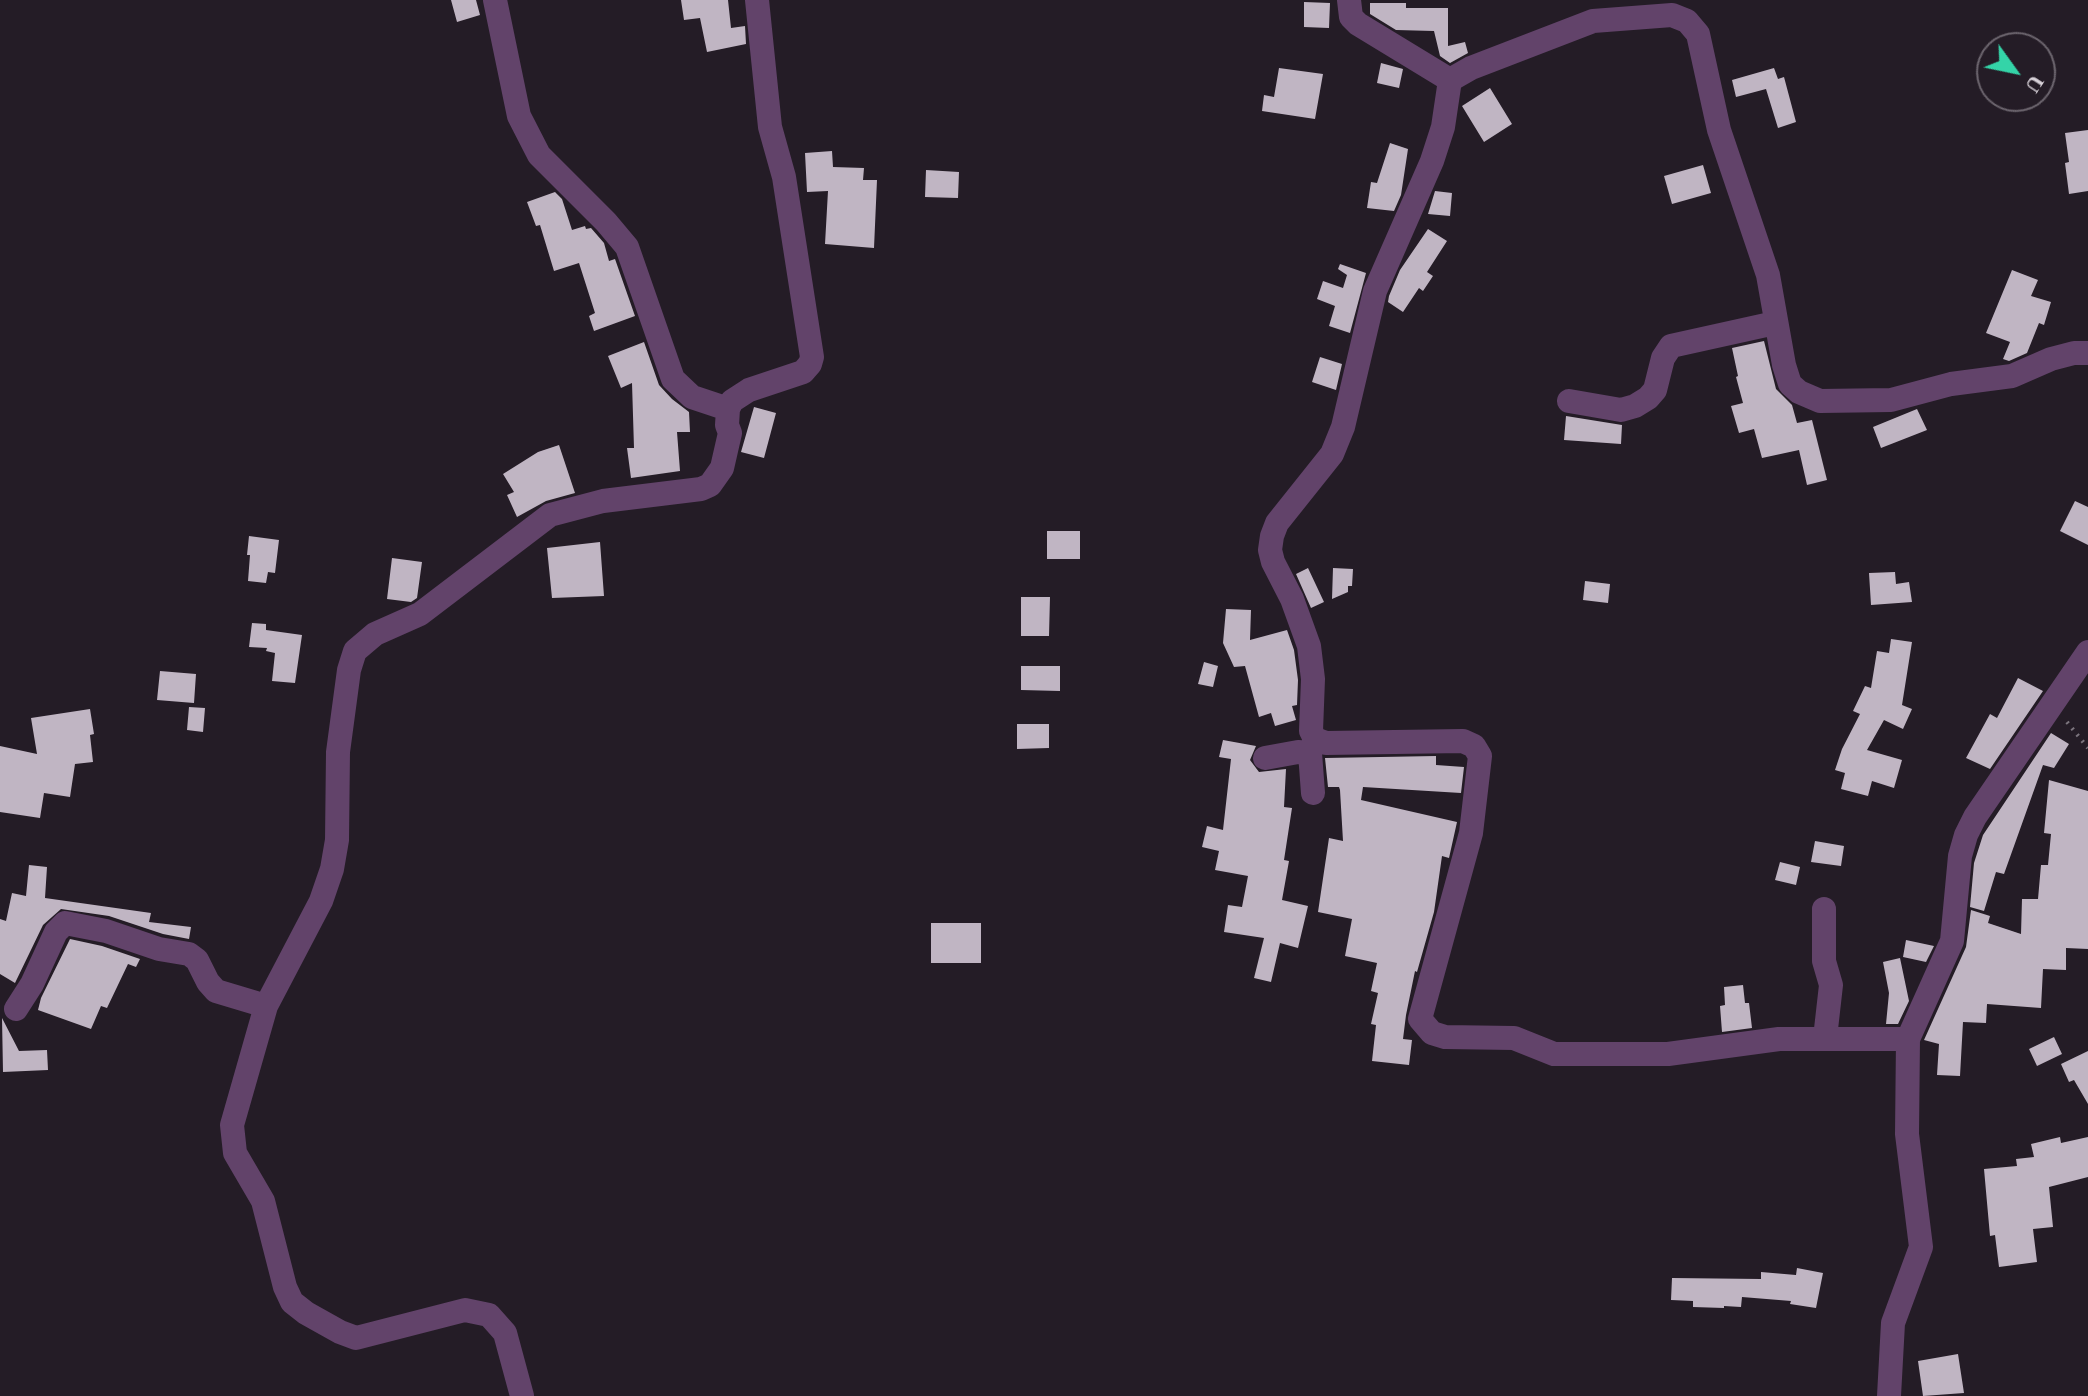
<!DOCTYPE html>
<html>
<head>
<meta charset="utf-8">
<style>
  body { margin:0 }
  #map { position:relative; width:2088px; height:1396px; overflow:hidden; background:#241c26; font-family:"Times New Roman",serif }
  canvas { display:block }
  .north { position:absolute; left:1976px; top:32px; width:80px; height:80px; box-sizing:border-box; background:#241c26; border:2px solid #6c656e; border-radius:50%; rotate:123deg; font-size:22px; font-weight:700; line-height:32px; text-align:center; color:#d8d2d9 }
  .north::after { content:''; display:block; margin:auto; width:28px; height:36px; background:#34d4a8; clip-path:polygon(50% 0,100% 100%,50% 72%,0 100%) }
</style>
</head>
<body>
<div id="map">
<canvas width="2088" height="1396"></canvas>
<div class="north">U</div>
</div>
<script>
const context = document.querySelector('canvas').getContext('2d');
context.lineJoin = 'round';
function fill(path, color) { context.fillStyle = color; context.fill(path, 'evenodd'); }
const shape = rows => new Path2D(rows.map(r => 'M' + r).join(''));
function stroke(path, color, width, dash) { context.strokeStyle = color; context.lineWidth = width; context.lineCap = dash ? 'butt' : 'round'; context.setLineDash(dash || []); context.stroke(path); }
fill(shape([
  [451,0,476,0,480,15,457,22],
  [681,0,728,0,731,28,745,26,746,44,707,52,700,18,684,20],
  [1304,2,1330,3,1329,28,1304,27],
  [1370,3,1406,3,1406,8,1448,8,1448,46,1465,42,1468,53,1450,63,1440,56,1434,31,1396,30,1370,14],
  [1381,63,1403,69,1399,88,1377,83],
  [1279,68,1323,74,1315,119,1262,111,1264,95,1274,97],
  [1774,68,1778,79,1784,77,1796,122,1778,128,1766,89,1736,97,1732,80],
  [1490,88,1512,124,1484,142,1462,106],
  [2088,130,2088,191,2069,194,2065,163,2069,162,2065,133],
  [1390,143,1408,149,1401,195,1394,211,1367,208,1371,182,1377,183],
  [832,151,833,167,864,168,863,180,877,180,874,248,825,244,828,191,807,192,805,153],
  [1703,165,1711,193,1672,204,1664,176],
  [926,170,959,172,958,198,925,197],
  [1435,191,1452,193,1450,216,1428,214],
  [555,192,562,199,572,230,585,226,586,229,591,228,604,243,609,261,615,259,635,316,594,331,589,316,595,313,579,263,554,271,540,225,536,226,527,202],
  [1428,229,1447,241,1427,272,1433,276,1423,291,1419,288,1403,312,1388,302,1389,296,1400,270],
  [1340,264,1366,273,1350,333,1329,326,1335,306,1317,299,1323,281,1343,288,1347,275,1338,269],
  [2012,270,2038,280,2031,296,2051,302,2044,325,2039,323,2027,353,2009,361,2003,359,2010,342,1986,333],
  [1764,341,1776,389,1792,405,1797,423,1812,420,1827,480,1807,485,1799,450,1762,458,1754,429,1739,433,1731,406,1743,403,1736,377,1738,376,1732,348],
  [644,342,659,385,672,399,689,412,690,432,677,432,680,471,631,478,627,448,634,448,632,383,621,388,608,356],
  [1320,357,1342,364,1336,390,1312,382],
  [754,407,776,413,764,458,741,452],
  [1917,409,1927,430,1881,448,1873,427],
  [1566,416,1622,425,1621,444,1564,440],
  [559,445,575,493,546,501,517,517,507,495,514,492,503,474,538,452],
  [2075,501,2088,507,2088,545,2060,531],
  [1047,531,1080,531,1080,559,1047,559],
  [249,536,279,540,275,573,268,572,266,583,248,581,250,555,247,555],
  [600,542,604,596,552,598,547,548],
  [392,558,422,562,417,598,411,602,387,599],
  [1308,568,1324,602,1311,608,1296,574],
  [1333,568,1353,569,1352,586,1348,586,1348,592,1332,599],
  [1895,572,1896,584,1909,582,1912,602,1871,605,1869,573],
  [1585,581,1610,584,1608,603,1583,600],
  [1021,597,1050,597,1049,636,1021,636],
  [1226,609,1251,610,1250,640,1287,630,1294,650,1298,680,1297,705,1292,706,1296,720,1275,726,1271,713,1259,717,1245,666,1234,667,1223,643],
  [252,623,266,624,266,630,302,635,295,683,272,681,275,653,266,651,267,648,249,647],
  [1891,639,1912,642,1902,705,1912,709,1903,729,1884,720,1867,750,1902,760,1894,788,1872,781,1868,796,1841,789,1845,773,1835,770,1842,749,1860,714,1853,711,1865,686,1871,688,1877,651,1889,653],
  [1204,662,1218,666,1213,687,1198,684],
  [1021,666,1060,666,1060,691,1021,690],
  [160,671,196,674,194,703,157,700],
  [2018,678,2043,691,1990,769,1966,758,1990,714,1997,718],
  [189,707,205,708,203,732,187,730],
  [90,709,94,734,90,735,93,762,75,764,70,797,44,793,40,818,0,812,0,746,37,754,31,718],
  [1017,724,1049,724,1049,748,1017,749],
  [2051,733,2069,744,2054,768,2043,765,2004,874,1996,872,1984,911,1970,907,1974,863,1983,835],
  [1223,740,1256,746,1250,760,1259,772,1286,769,1284,807,1292,808,1284,860,1289,861,1282,900,1308,906,1298,948,1280,943,1271,982,1254,978,1264,938,1224,932,1228,905,1242,907,1248,876,1215,870,1219,851,1202,847,1207,826,1223,830,1231,759,1219,757],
  [1436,756,1436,765,1464,767,1461,793,1363,787,1361,800,1457,822,1449,858,1442,856,1434,912,1417,972,1415,971,1406,1015,1403,1039,1412,1040,1409,1065,1372,1061,1376,1025,1371,1024,1378,993,1371,991,1377,963,1345,956,1352,919,1318,912,1329,838,1343,841,1340,790,1339,787,1328,787,1325,758],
  [2049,780,2088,791,2088,949,2066,948,2066,970,2043,969,2041,1008,1987,1004,1986,1023,1963,1022,1960,1076,1937,1075,1939,1044,1924,1040,1966,947,1971,910,1990,916,1988,923,2021,934,2022,899,2038,899,2041,865,2048,865,2051,834,2044,833],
  [1815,841,1844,846,1841,866,1811,862],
  [1780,862,1800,867,1796,885,1775,880],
  [29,865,47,867,45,898,151,913,149,922,191,927,189,939,163,934,109,916,61,909,43,925,15,983,0,974,0,919,6,921,12,893,26,896],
  [931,923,981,923,981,963,931,963],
  [70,939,102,946,140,959,136,967,128,964,107,1008,101,1006,91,1029,38,1010,41,998],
  [1906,940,1934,946,1926,962,1903,957],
  [1900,958,1909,1001,1898,1024,1886,1024,1889,993,1883,962],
  [1743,985,1745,1003,1749,1003,1752,1028,1722,1032,1720,1006,1725,1005,1724,987],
  [2,1018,19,1051,47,1050,48,1070,3,1072],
  [2054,1037,2062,1054,2037,1066,2029,1049],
  [2088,1051,2088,1104,2074,1080,2069,1082,2061,1064],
  [2060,1137,2061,1143,2088,1137,2088,1177,2049,1187,2053,1227,2033,1229,2037,1262,1999,1267,1995,1235,1990,1236,1984,1169,2017,1166,2016,1159,2034,1157,2031,1144],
  [1797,1268,1823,1273,1816,1308,1790,1304,1791,1301,1742,1297,1741,1307,1724,1306,1724,1308,1693,1307,1693,1301,1671,1300,1672,1278,1761,1279,1761,1272,1796,1275],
  [1958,1354,1964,1393,1923,1396,1918,1361]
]), '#c0b5c3');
stroke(shape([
  [2067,722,2088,748]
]), '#7b747d', 4, [2, 6]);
stroke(shape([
  [495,0,519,116,539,155,606,222,627,247,673,379,692,397,728,409],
  [1349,0,1351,17,1358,24,1450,80],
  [1569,401,1621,410,1635,406,1648,398,1655,390,1663,358,1671,346,1775,323],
  [1265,758,1298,752,1310,753],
  [1313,793,1310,753,1315,739],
  [1824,909,1824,961,1831,985,1825,1038],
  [16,1009,32,984,56,932,65,923,106,931,159,949,189,954,197,960,208,982,216,991,266,1006],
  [1908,1039,1779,1039,1668,1054,1554,1054,1514,1038,1445,1037,1432,1033,1420,1019,1471,833,1480,756,1474,746,1463,741,1326,743,1315,739,1311,731,1313,679,1309,646,1292,599,1273,562,1270,550,1272,536,1277,523,1332,454,1343,427,1375,291,1432,161,1443,127,1450,80,1471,68,1593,21,1672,15,1687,21,1698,34,1719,130,1768,275,1784,365,1790,384,1799,392,1820,401,1891,400,1951,384,2012,376,2051,359,2074,353,2088,353],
  [522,1396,505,1333,489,1315,465,1310,356,1338,340,1332,306,1313,292,1302,285,1287,263,1201,235,1153,232,1125,266,1006,321,901,332,869,337,840,338,752,349,670,355,651,375,634,420,614,550,515,603,501,701,489,710,485,722,468,730,433,727,425,728,409,732,401,749,390,803,372,810,364,812,357,784,177,770,127,757,0],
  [1889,1396,1893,1323,1921,1247,1907,1134,1908,1039,1952,941,1960,856,1966,835,1975,817,2088,652]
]), '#62436a', 24);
</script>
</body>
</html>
